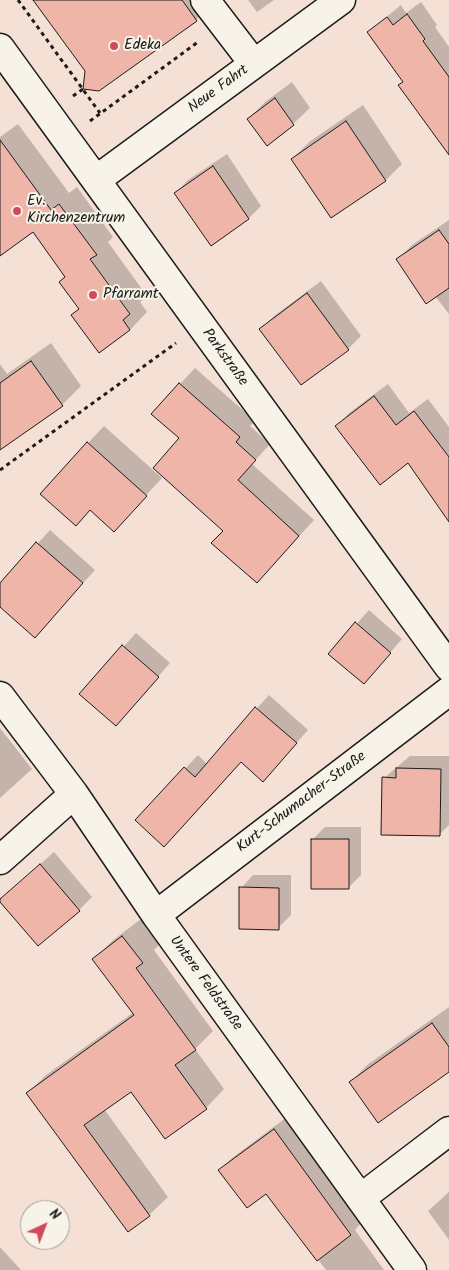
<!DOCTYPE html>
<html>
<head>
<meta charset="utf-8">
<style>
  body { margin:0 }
  #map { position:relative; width:449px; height:1270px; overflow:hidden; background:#f5e0d5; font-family:Kalam,sans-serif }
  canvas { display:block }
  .north { position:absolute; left:20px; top:1200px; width:50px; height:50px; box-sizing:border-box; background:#f7f3e8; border:1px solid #9f9d96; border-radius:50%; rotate:43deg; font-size:14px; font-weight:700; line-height:20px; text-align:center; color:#1c1c1c }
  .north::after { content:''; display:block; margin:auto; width:18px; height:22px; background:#d1495b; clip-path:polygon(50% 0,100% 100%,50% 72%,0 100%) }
</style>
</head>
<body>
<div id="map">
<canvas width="449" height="1270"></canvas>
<div class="north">N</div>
</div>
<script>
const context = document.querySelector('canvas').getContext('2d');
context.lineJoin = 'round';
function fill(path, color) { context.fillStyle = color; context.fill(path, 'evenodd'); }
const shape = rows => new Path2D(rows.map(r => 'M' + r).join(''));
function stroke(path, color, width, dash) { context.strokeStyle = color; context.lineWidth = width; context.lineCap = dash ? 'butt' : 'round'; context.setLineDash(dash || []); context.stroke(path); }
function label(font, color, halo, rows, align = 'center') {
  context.font = font + ' Kalam,sans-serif'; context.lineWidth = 4; context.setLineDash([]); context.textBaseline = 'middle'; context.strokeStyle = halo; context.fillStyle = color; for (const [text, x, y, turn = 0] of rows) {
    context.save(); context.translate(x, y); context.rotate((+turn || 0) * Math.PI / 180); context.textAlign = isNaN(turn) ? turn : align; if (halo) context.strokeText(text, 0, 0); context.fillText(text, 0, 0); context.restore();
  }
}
fill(shape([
  [35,0,210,0,212,3,196,20,86,71],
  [248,0,274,0,257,12],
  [421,2,437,25,435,27,449,47,449,125,400,85,404,81,368,32,401,5,406,13],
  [292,82,310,108,293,124,248,119,265,102],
  [363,105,402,164,386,180,292,159,309,142],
  [18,124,69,193,77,187,113,237,108,242,147,296,140,302,147,312,130,330,72,315,80,308,66,276,33,231,0,255,0,137],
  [227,154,261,206,249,218,211,244,176,193,188,180],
  [449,220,449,314,435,296,397,260,412,245],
  [321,281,361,336,348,349,302,384,261,329,274,316],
  [51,343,81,386,62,405,0,448,0,364,7,374],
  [195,368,255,421,250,426,270,444,252,464,314,520,257,582,224,530,180,384],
  [388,384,409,413,428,399,449,427,449,521,408,462,337,426,349,413],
  [104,426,162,478,114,530,91,509,76,525,88,443],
  [50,530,95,570,35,636,0,605,0,585],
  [369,610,402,639,376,669,330,654],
  [136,633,170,663,128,711,81,694],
  [269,695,308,730,263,780,242,761,177,833,137,820,198,755,207,764],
  [0,728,32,769,0,798],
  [410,756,449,756,449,825,439,835,384,778],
  [325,827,361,827,361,875,348,888,312,840],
  [54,852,92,897,79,910,0,900],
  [253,875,291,875,291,915,278,928,241,888],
  [141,919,160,944,154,950,213,1031,195,1049,224,1089,206,1108,131,1090,104,1109,168,1197,149,1215,128,1231,28,1093,46,1075,134,1012,94,959,112,941],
  [449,1007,449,1070,351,1082,367,1065],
  [287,1117,363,1221,355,1230,384,1270,326,1270,267,1192,220,1170,232,1158],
  [449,1192,449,1240,428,1211],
  [0,1247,21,1270,0,1270]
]), '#0003');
const building = shape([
  [33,0,182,0,197,21,99,91,83,89,85,71,33,0],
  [407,14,425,39,423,41,449,77,449,155,398,85,403,82,367,32,387,17,393,25,407,14],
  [275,98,294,125,267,146,247,119,275,98],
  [346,121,386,181,331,218,291,159,346,121],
  [0,140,51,210,59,204,97,255,90,259,130,314,123,320,130,330,99,353,71,315,79,309,59,282,65,277,33,232,0,256,0,140],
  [213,166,249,219,211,246,174,193,213,166],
  [439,230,449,244,449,288,426,304,396,259,439,230],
  [307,293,349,350,301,385,259,329,307,293],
  [31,361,63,406,0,450,0,383,31,361],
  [179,383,240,437,236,442,256,460,238,480,299,536,257,583,211,543,223,531,153,468,179,438,151,414,179,383],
  [374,396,396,425,414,411,449,457,449,522,408,463,380,485,335,426,374,396],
  [87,442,147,496,114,532,90,510,76,526,40,494,87,442],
  [36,542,83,583,35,638,0,607,0,583,36,542],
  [355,622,391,653,364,684,328,654,355,622],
  [122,645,159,677,116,726,79,694,122,645],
  [255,707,297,743,263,782,241,762,164,847,135,820,184,767,195,777,255,707],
  [396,768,441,769,440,836,381,835,382,777,396,778,396,768],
  [311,839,349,839,349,889,311,889,311,839],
  [40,864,80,911,38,946,0,902,0,899,40,864],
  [239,887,279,888,279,930,239,929,239,887],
  [122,936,143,963,136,968,196,1050,175,1065,207,1109,165,1139,131,1092,84,1125,150,1216,128,1232,26,1093,134,1015,92,959,122,936],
  [432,1023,449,1047,449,1072,378,1123,349,1082,432,1023],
  [274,1129,351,1235,317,1261,266,1194,247,1208,218,1170,274,1129]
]);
fill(building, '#efb5a9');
stroke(building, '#1c1c1c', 1);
const minor = shape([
  [205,0,254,64],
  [0,48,449,667],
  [96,180,341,0],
  [0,696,74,794,156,915,412,1270],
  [0,860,74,794],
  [156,915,449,691],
  [361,1198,449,1131]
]);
stroke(minor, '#1c1c1c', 31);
stroke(shape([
  [18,0,100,113],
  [73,96,83,89],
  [90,121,198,42],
  [0,470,176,343]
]), '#1c1c1c', 3, [4, 4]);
stroke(minor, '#f7f3e8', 28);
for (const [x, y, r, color] of [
  [114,46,5,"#d1495b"],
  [17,211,5,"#d1495b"],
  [93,295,5,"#d1495b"]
]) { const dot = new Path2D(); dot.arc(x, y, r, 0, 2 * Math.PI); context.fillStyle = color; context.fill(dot); stroke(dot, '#f7f3e8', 2); }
label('15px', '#1c1c1c', '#f7f3e8', [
  ["Edeka",124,46],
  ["Ev.",27,202],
  ["Kirchenzentrum",27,219],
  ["Pfarramt",103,295]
], 'left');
label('15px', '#1c1c1c', '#f7f3e8', [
  ["Neue Fahrt",219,90,-36],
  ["Parkstraße",224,358,54],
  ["Kurt-Schumacher-Straße",302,803,-37],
  ["Untere Feldstraße",205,984,54]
]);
</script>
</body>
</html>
